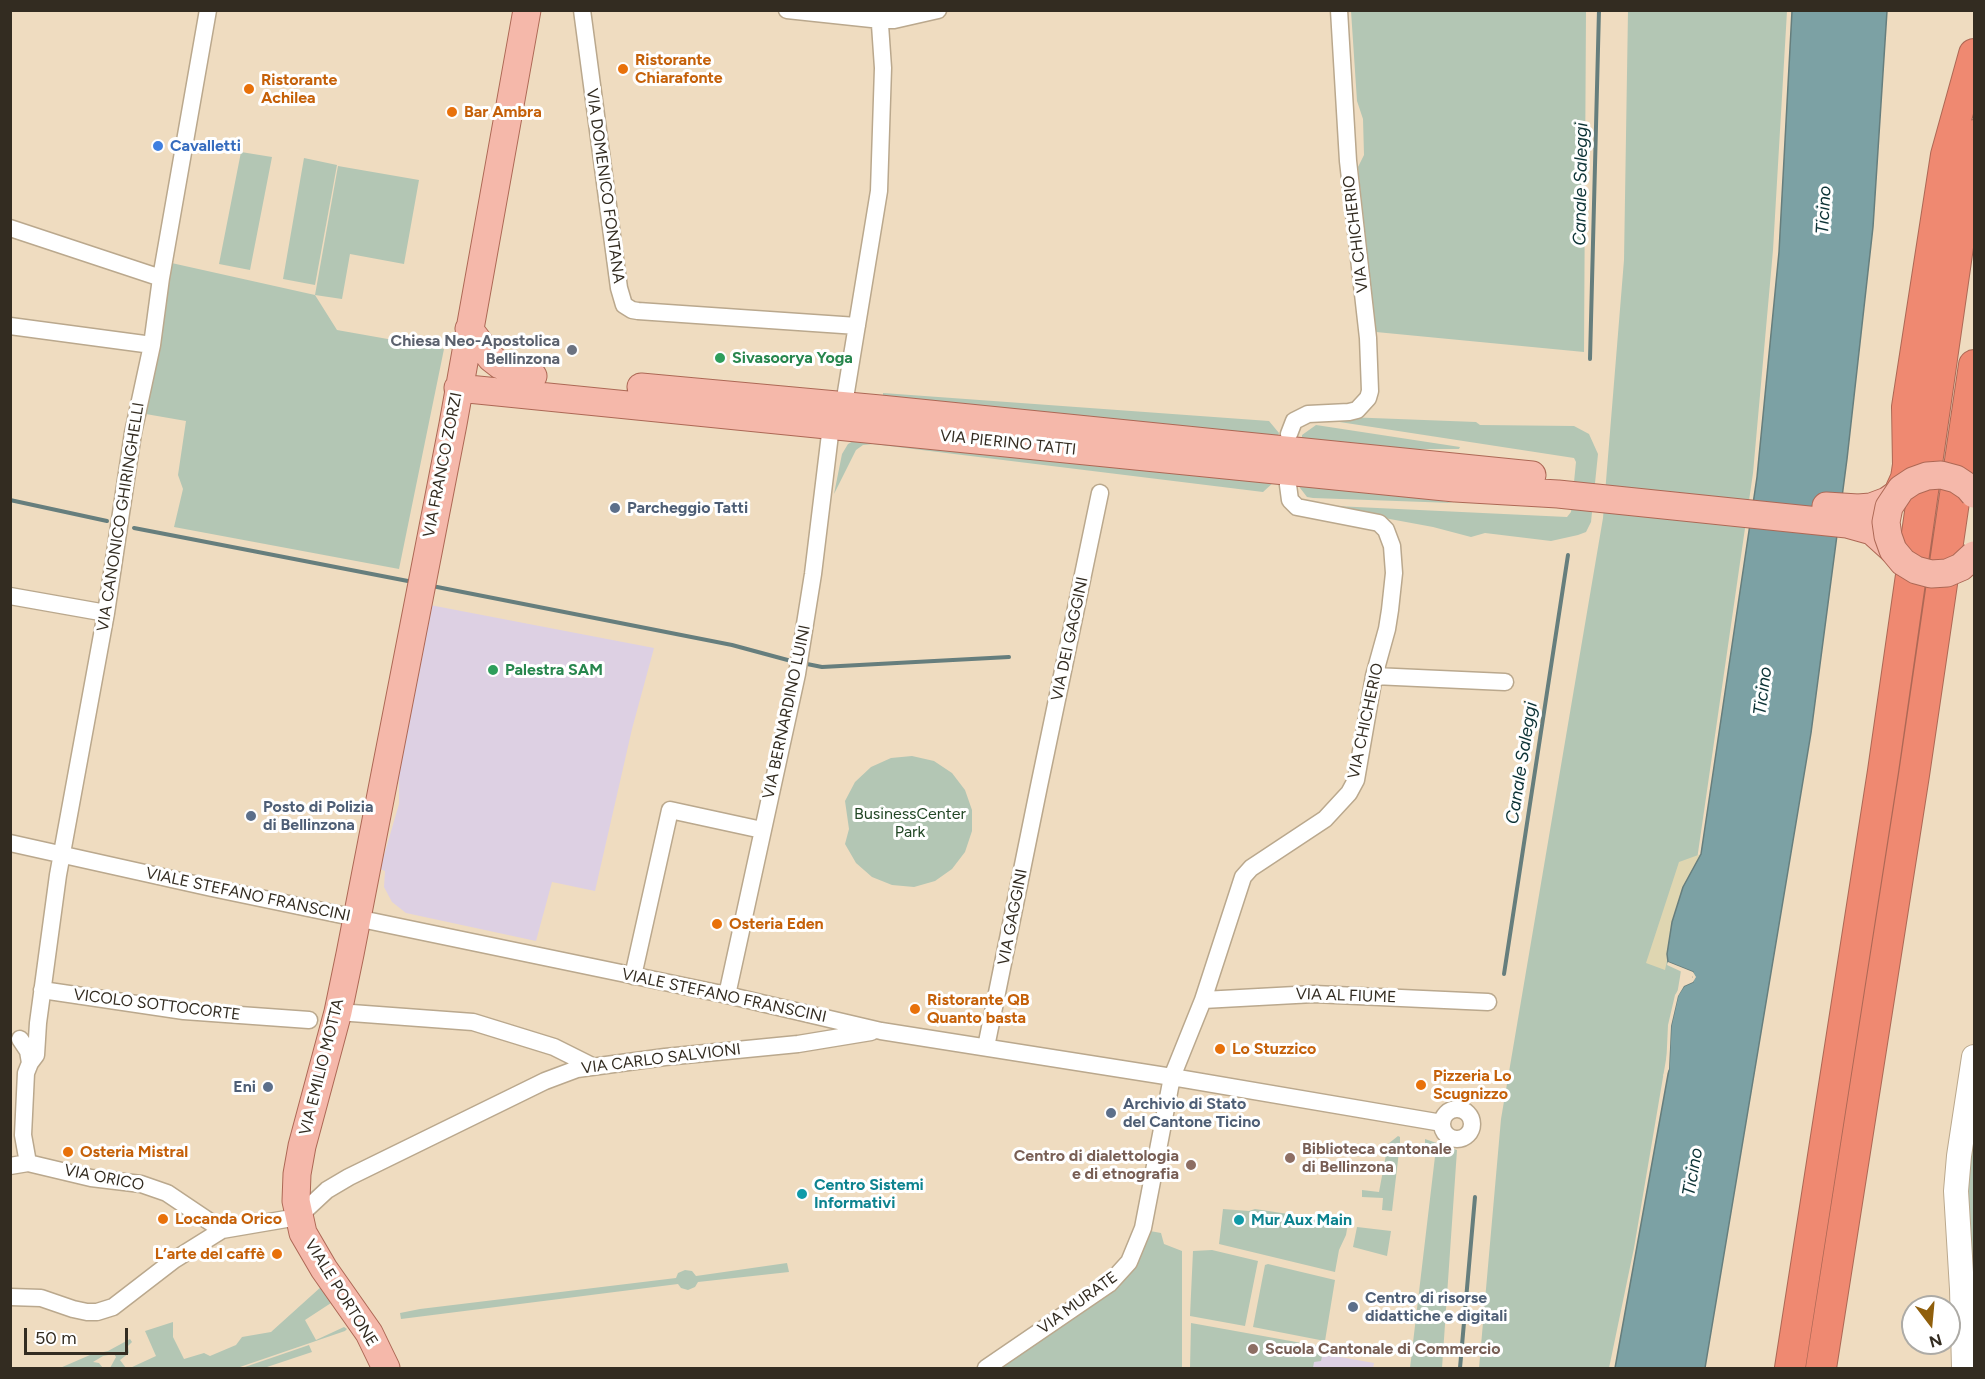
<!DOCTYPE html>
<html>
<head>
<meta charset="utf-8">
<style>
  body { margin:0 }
  #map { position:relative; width:1985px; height:1379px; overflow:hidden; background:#efdcc0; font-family:Figtree,sans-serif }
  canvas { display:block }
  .frame { position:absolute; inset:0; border:12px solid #332c21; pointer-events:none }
  .north { position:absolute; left:1901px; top:1295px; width:60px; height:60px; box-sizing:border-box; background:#fff; border:2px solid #adaba6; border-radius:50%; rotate:164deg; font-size:16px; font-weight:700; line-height:24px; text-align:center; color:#332c21 }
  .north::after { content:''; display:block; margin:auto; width:21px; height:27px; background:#905f0c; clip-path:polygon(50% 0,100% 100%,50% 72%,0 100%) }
  .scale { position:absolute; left:24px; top:1328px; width:104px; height:27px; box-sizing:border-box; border:3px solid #332c21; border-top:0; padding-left:8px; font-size:18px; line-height:21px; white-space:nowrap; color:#332c21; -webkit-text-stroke:4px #fff; paint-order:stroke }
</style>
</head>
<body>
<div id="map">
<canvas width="1985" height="1379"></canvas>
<div class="frame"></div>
<div class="north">N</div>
<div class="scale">50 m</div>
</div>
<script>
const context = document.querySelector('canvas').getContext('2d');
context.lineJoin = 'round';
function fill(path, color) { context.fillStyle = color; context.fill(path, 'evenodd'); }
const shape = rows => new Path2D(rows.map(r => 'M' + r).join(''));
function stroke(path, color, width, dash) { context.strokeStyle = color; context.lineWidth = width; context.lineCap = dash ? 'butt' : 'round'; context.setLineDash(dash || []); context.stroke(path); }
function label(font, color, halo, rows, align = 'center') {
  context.font = font + ' Figtree,sans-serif'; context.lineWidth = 6; context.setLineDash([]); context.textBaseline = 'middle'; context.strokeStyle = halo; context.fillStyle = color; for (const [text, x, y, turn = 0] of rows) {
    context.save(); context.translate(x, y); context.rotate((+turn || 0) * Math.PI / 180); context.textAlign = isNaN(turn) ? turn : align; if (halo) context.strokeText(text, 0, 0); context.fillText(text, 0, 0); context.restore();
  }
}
fill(shape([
  [430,605,654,648,632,729,595,891,552,882,536,941,406,913,392,902,384,887,385,871,380,869,399,804,399,766],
  [1215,1335,1374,1363,1373,1368,1205,1368]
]), '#ddd0e3');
fill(shape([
  [1351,11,1586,11,1584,352,1376,332,1358,167,1364,155,1363,119,1357,101],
  [1628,11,1787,11,1773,250,1753,473,1680,977,1634,1248,1609,1368,1479,1368,1501,1119,1603,518,1624,260],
  [241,152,272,157,250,270,219,264],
  [304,158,337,165,315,285,283,279],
  [338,166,419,180,404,264,350,254,342,299,315,295,337,330,444,349,399,569,174,527,183,489,178,475,186,421,140,413,167,262,315,295],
  [883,393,1269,421,1279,433,1278,437,883,397],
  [1320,416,1476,422,1480,425,1574,426,1589,434,1598,454,1591,522,1586,532,1578,535,1551,541,1485,533,1471,537,1433,527,1314,505,1567,517,1571,512,1576,462,1574,458,1320,419],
  [1316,425,1460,447,1459,449,1396,449,1302,439,1302,435],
  [857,439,1274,482,1263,492,873,444,863,445,856,450,834,494,842,454,848,444],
  [1297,484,1389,491,1453,503,1313,498,1307,497],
  [912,756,934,761,952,773,965,790,972,810,972,831,965,852,952,869,935,881,914,887,892,885,872,877,856,863,845,844,849,829,845,801,855,782,871,767,891,758],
  [1974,1076,1974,1295,1962,1289],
  [1398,1136,1400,1137,1400,1143,1392,1211,1382,1210,1383,1198,1362,1197,1362,1190,1379,1192,1388,1144],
  [1425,1139,1457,1150,1442,1368,1410,1368,1436,1148,1425,1145],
  [1223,1209,1249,1211,1255,1209,1348,1223,1346,1235,1339,1250,1335,1272,1219,1244],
  [1357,1227,1391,1231,1387,1256,1353,1247],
  [1150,1231,1161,1233,1164,1244,1182,1251,1182,1368,998,1368,1095,1302],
  [1212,1250,1258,1261,1245,1326,1190,1316,1193,1251],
  [787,1263,789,1272,698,1282,695,1287,688,1290,681,1288,678,1284,401,1319,400,1313,420,1309,676,1278,678,1273,685,1270,692,1271,696,1276],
  [1268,1264,1335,1280,1325,1341,1253,1327,1265,1265],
  [322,1286,331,1303,305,1320,316,1340,344,1327,347,1329,345,1331,237,1368,130,1368,156,1356,145,1331,173,1322,173,1337,184,1359,204,1353,210,1356,236,1345,242,1337,271,1332],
  [1191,1323,1324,1347,1321,1361,1314,1362,1313,1368,1190,1368],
  [130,1339,132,1342,128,1346,129,1353,120,1360,126,1368,110,1368,116,1357,114,1354,103,1356,93,1362,99,1363,103,1368,60,1368,90,1355,108,1351],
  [309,1345,312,1352,264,1368,242,1368]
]), '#b3c6b4');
fill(shape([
  [1701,854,1683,887,1665,970,1646,963,1679,862]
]), '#dfd6b1');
const water = shape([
  [1792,11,1887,11,1873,227,1847,459,1811,733,1705,1368,1615,1368,1669,1069,1671,1026,1678,995,1684,986,1693,982,1693,972,1668,962,1667,954,1672,922,1683,887,1701,854,1757,477,1779,252,1792,11]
]);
fill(water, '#7ca1a4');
stroke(water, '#667e7d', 1.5);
fill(shape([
  [1668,962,1693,972,1696,977,1693,982,1684,986,1678,996,1671,1026,1669,1069,1666,1075,1663,1076,1666,1068,1668,1025,1675,995,1682,984,1693,977,1667,965]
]), '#efdcc0');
stroke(shape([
  [1590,359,1599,10],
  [10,500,107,521],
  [134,528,413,582],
  [432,586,732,645,795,662],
  [802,663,822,667,1009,657],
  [1504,974,1568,555],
  [1460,1368,1475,1197]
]), '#667e7d', 4);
const street = shape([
  [582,10,619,288,624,305,632,310,638,311,857,326],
  [787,10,881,20,894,20,938,10],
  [10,228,161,278],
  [10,326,152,345],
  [846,392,879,191,883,68,879,10],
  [1289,434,1294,421,1308,414,1349,412,1357,410,1368,398,1370,391,1368,338,1348,161,1339,10],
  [10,596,106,613],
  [1374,676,1505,682],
  [10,843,212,888,727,995,881,1031,1172,1077,1442,1123],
  [633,976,670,810,762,830],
  [42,990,184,1011,309,1020],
  [727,995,797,674,813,574,831,426],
  [1203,1000,1314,994,1488,1002],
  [338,1012,473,1022,554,1047,592,1066],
  [20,1039,28,1051,30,1063],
  [986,1047,1039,786,1100,493],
  '1442 1124a15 15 0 1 1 30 0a15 15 0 1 1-30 0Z',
  [28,1163,23,1135,26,1073,30,1063,36,1055,38,1023,58,875,106,613,133,433,152,345,161,278,208,10],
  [10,1166,28,1163,91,1178,141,1184,167,1193,222,1230],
  [10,1297,41,1298,73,1309,87,1312,97,1312,113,1307,174,1260,222,1230,298,1217,327,1190,349,1177,545,1081,577,1069,665,1057,798,1044,871,1032],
  [986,1368,1109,1284,1129,1262,1143,1228,1172,1077,1203,1000,1243,877,1251,868,1325,819,1349,793,1356,780,1374,676,1387,629,1390,610,1394,573,1392,546,1386,530,1379,523,1297,507,1290,500,1288,485]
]);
const secondary = shape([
  [1964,1368,1962,1289,1956,1191,1959,1156,1974,1057]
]);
const primary = shape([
  [469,329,491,358,500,365,533,376],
  [641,387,880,409,1532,475],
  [458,388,1455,488,1558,494,1847,524,1872,531,1893,550],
  [1826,506,1858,508,1871,507,1887,501,1897,494],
  [386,1368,369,1333,324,1269,303,1233,296,1201,297,1174,302,1146,338,1012,350,954,453,424,527,10]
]);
const highway = shape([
  [1901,489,1906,478,1908,465,1907,407,1946,155,1974,54],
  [1790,1368,1883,771,1974,135],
  [1821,1368,1914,775,1974,365]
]);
stroke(street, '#baa88d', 19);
stroke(secondary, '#baa88d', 26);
stroke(primary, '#ad6855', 29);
stroke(highway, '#ad6855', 32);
stroke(street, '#fff', 16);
stroke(secondary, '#fff', 24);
stroke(primary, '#f5b8aa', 27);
stroke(highway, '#ef8971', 30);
const primaryBridge = shape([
  [1974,494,1968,487,1956,479,1941,475,1927,476,1913,481,1901,489,1889,507,1886,522,1888,536,1893,550,1903,562,1916,570,1931,574,1947,573,1961,567,1974,555]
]);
stroke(primaryBridge, '#ad6855', 29, []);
stroke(primaryBridge, '#f5b8aa', 27);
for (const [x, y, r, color] of [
  [623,69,6,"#e8710a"],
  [249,89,6,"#e8710a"],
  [452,112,6,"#e8710a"],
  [158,146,6,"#3f7fe0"],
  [572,350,6,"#6b7280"],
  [720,358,6,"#2e9e5b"],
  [615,508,6,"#5c6f8a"],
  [493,670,6,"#2e9e5b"],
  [251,816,6,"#5c6f8a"],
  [717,924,6,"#e8710a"],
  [915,1009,6,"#e8710a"],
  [1220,1049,6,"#e8710a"],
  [1421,1085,6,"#e8710a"],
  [268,1087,6,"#5c6f8a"],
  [1111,1113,6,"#5c6f8a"],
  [68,1152,6,"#e8710a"],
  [1290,1158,6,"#8d6e63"],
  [1191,1165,6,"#8d6e63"],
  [802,1194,6,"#0f9aa8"],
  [163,1219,6,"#e8710a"],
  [1239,1220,6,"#0f9aa8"],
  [277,1254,6,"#e8710a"],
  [1353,1307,6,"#5c6f8a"],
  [1253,1349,6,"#8d6e63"]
]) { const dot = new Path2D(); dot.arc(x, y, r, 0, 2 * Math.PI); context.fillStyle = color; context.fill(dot); stroke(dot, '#fff', 2); }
label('bold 16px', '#c56008', '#fff', [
  ["Ristorante",635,60],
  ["Chiarafonte",635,78],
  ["Ristorante",261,80],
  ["Achilea",261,98],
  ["Bar Ambra",464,112],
  ["Osteria Eden",729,924],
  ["Ristorante QB",927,1000],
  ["Quanto basta",927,1018],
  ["Lo Stuzzico",1232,1049],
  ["Pizzeria Lo",1433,1076],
  ["Scugnizzo",1433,1094],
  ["Osteria Mistral",80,1152],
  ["Locanda Orico",175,1219],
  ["L’arte del caffè",265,1254,"right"]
], 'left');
label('bold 16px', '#366cbe', '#fff', [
  ["Cavalletti",170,146]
], 'left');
label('16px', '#332c21', '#fff', [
  ["VIA DOMENICO FONTANA",605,186,82],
  ["VIA CHICHERIO",1356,234,-97],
  ["VIA PIERINO TATTI",1008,443,6],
  ["VIA FRANCO ZORZI",443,465,-79],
  ["VIA CANONICO GHIRINGHELLI",121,517,-81],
  ["VIA DEI GAGGINI",1070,639,-78],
  ["VIA BERNARDINO LUINI",787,712,-78],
  ["VIA CHICHERIO",1366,721,-78],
  ["VIALE STEFANO FRANSCINI",248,895,12],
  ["VIA GAGGINI",1013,917,-79],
  ["VIALE STEFANO FRANSCINI",724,996,12],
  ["VIA AL FIUME",1346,996,2],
  ["VICOLO SOTTOCORTE",157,1005,7],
  ["VIA CARLO SALVIONI",661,1059,-7],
  ["VIA EMILIO MOTTA",322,1067,-76],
  ["VIA ORICO",104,1178,11],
  ["VIALE PORTONE",341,1293,58],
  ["VIA MURATE",1078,1303,-36]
]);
label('bold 16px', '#5b616d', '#fff', [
  ["Chiesa Neo-Apostolica",560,341],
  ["Bellinzona",560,359]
], 'right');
label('bold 16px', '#27864d', '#fff', [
  ["Sivasoorya Yoga",732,358],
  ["Palestra SAM",505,670]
], 'left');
label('bold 16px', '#4e5e75', '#fff', [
  ["Parcheggio Tatti",627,508],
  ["Posto di Polizia",263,807],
  ["di Bellinzona",263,825],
  ["Eni",256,1087,"right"],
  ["Archivio di Stato",1123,1104],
  ["del Cantone Ticino",1123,1122],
  ["Centro di risorse",1365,1298],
  ["didattiche e digitali",1365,1316]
], 'left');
label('16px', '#224725', '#fff', [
  ["BusinessCenter",910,814],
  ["Park",910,832]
]);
label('bold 16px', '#785e54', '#fff', [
  ["Biblioteca cantonale",1302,1149],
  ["di Bellinzona",1302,1167],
  ["Centro di dialettologia",1179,1156,"right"],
  ["e di etnografia",1179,1174,"right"],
  ["Scuola Cantonale di Commercio",1265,1349]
], 'left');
label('bold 16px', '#0d838f', '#fff', [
  ["Centro Sistemi",814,1185],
  ["Informativi",814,1203],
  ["Mur Aux Main",1251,1220]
], 'left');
label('italic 18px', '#0b3235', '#fff', [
  ["Canale Saleggi",1581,184,-89],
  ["Ticino",1824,210,-87],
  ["Ticino",1763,691,-83],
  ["Canale Saleggi",1522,763,-81],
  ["Ticino",1693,1172,-80]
]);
</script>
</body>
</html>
